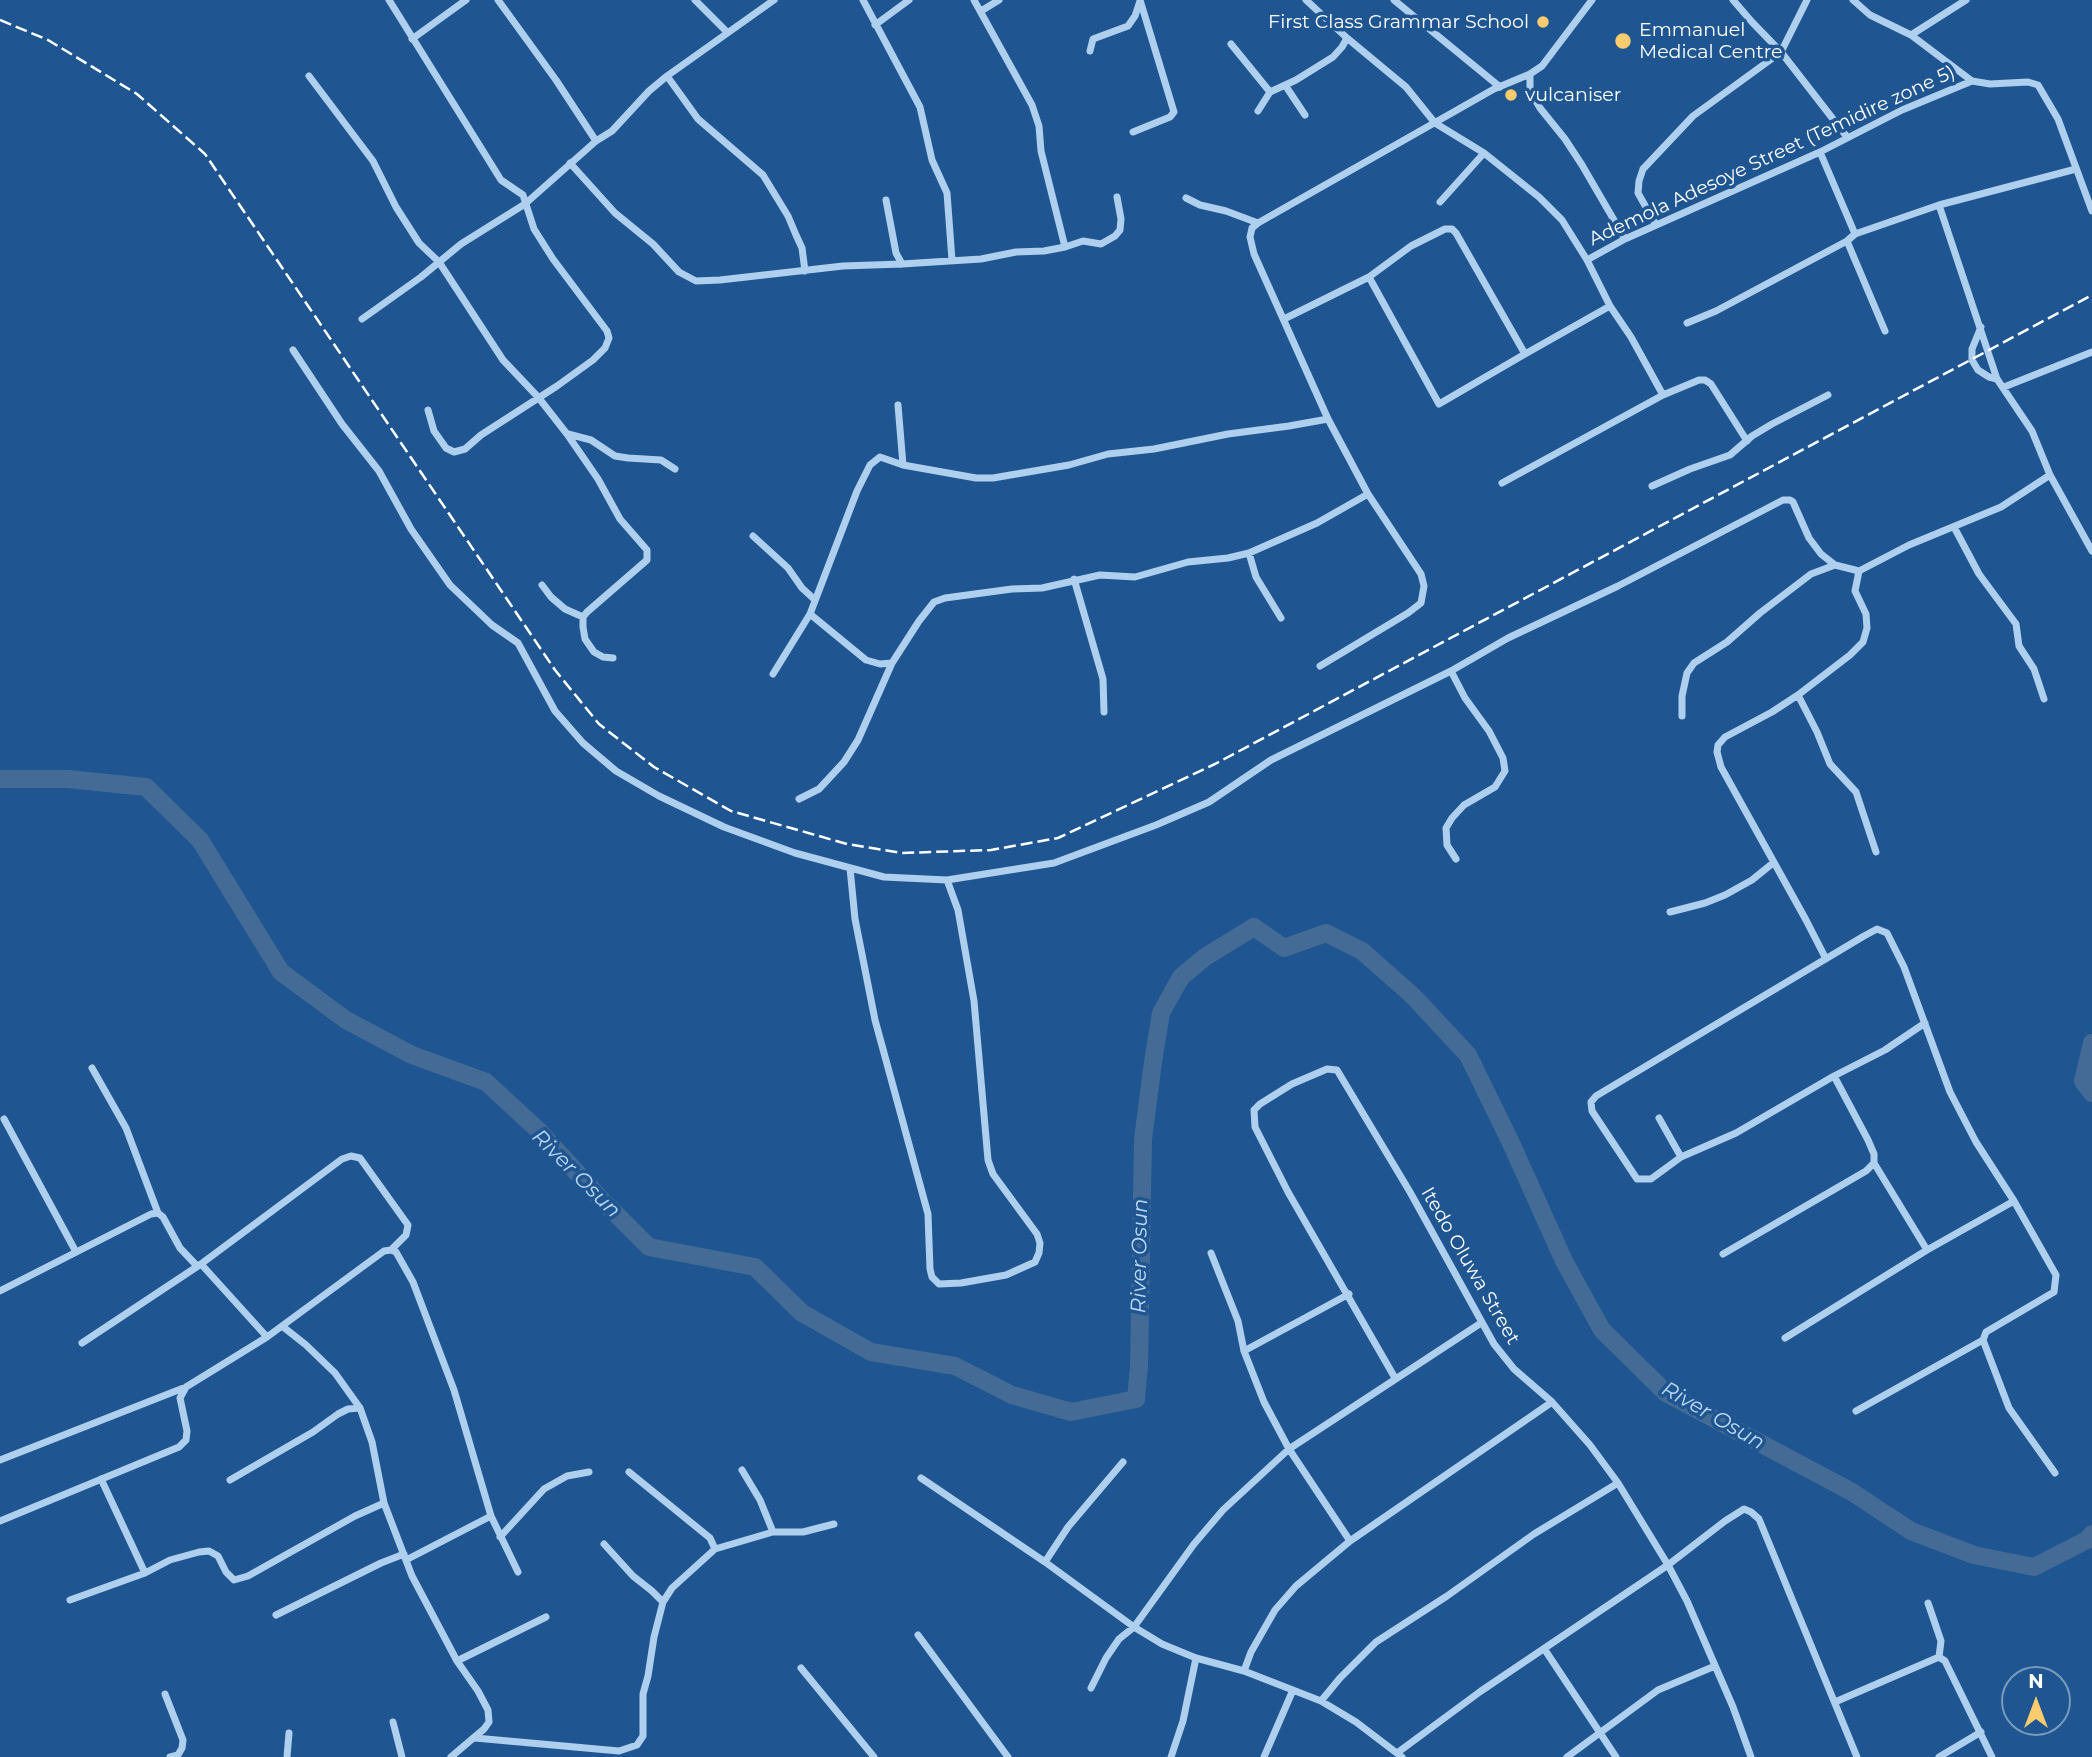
<!DOCTYPE html>
<html>
<head>
<meta charset="utf-8">
<style>
  body { margin:0 }
  #map { position:relative; width:2092px; height:1757px; overflow:hidden; background:#1f5691; font-family:Montserrat,sans-serif }
  canvas { display:block }
  .north { position:absolute; left:2001px; top:1666px; width:70px; height:70px; box-sizing:border-box; background:#1f5691; border:2px solid #799abd; border-radius:50%; rotate:0deg; font-size:19px; font-weight:700; line-height:28px; text-align:center; color:#fff }
  .north::after { content:''; display:block; margin:auto; width:24px; height:32px; background:#fccc6f; clip-path:polygon(50% 0,100% 100%,50% 72%,0 100%) }
</style>
</head>
<body>
<div id="map">
<canvas width="2092" height="1757"></canvas>
<div class="north">N</div>
</div>
<script>
const context = document.querySelector('canvas').getContext('2d');
context.lineJoin = 'round';
const shape = rows => new Path2D(rows.map(r => 'M' + r).join(''));
function stroke(path, color, width, dash) { context.strokeStyle = color; context.lineWidth = width; context.lineCap = dash ? 'butt' : 'round'; context.setLineDash(dash || []); context.stroke(path); }
function label(font, color, halo, rows, align = 'center') {
  context.font = font + ' Montserrat,sans-serif'; context.lineWidth = 7; context.setLineDash([]); context.textBaseline = 'middle'; context.strokeStyle = halo; context.fillStyle = color; for (const [text, x, y, turn = 0] of rows) {
    context.save(); context.translate(x, y); context.rotate((+turn || 0) * Math.PI / 180); context.textAlign = isNaN(turn) ? turn : align; if (halo) context.strokeText(text, 0, 0); context.fillText(text, 0, 0); context.restore();
  }
}
stroke(shape([
  [0,779,68,779,146,787,200,840,281,972,346,1020,412,1055,486,1082,538,1130,599,1197,649,1247,755,1267,802,1313,871,1352,955,1366,1012,1395,1071,1412,1136,1399,1139,1366,1143,1139,1153,1062,1161,1013,1181,977,1205,957,1254,927,1284,948,1326,933,1362,951,1413,996,1468,1055,1511,1143,1564,1261,1602,1330,1666,1393,1852,1492,1911,1531,1974,1555,2034,1567,2087,1540,2092,1534],
  [2092,1043,2083,1081,2092,1093]
]), '#436b95', 18);
stroke(shape([
  [389,0,501,180,523,195,534,229,553,259,607,331,609,338,605,348,593,360,557,386,481,435,465,449,454,452,446,448,434,431,428,410],
  [498,0,556,80,596,141],
  [695,0,727,32],
  [863,0,920,107,932,160,947,193,952,260],
  [974,0,1032,105,1039,126,1041,151,1065,247],
  [1306,0,1347,38,1406,87,1435,123,1484,153,1539,197,1562,220,1587,260,1610,306,1631,337,1663,395],
  [1394,0,1500,87],
  [1733,0,1752,22,1781,52,1847,137],
  [1853,0,1870,15,1911,35,1972,81,1990,84,2028,82,2038,85,2058,119,2092,211],
  [981,11,999,0],
  [875,25,909,0],
  [1911,35,1966,0],
  [412,39,466,0],
  [1231,44,1270,92],
  [1090,51,1093,39,1128,26,1135,16,1140,1],
  [1530,74,1530,91,1540,108,1565,139,1582,165,1625,239],
  [309,76,373,161,396,207,419,243,439,262,503,360,538,397,567,434,598,479,620,519,647,550,647,560,587,612,583,617,583,627,585,639,594,652,603,657,613,658],
  [667,76,698,119,763,175,788,216,796,235,802,248,805,271],
  [1285,85,1305,115],
  [1258,111,1270,92,1296,80,1333,57,1342,47,1347,38],
  [1133,132,1170,117,1174,112,1140,0],
  [1820,152,1855,234],
  [570,163,615,213,653,244,679,272,696,281,720,280,843,266,902,264,981,259,1016,252,1044,251,1065,247,1083,241,1101,244,1115,236,1120,230,1121,219,1117,197],
  [1186,198,1200,205,1226,211,1258,223],
  [886,200,896,253,902,264],
  [1440,202,1484,153],
  [1939,205,1997,379,2032,431,2050,475,2092,551],
  [1656,225,1638,193,1639,181,1643,169,1693,116,1781,52,1807,0],
  [1847,241,1885,331],
  [1587,260,1625,239,1820,152,1902,110,1972,81],
  [1369,277,1439,404,1525,354],
  [362,319,421,277,461,244,525,204,596,141,612,131,649,91,667,76,774,0],
  [1284,319,1369,277,1411,246,1445,229,1452,229,1456,233,1525,354,1610,306],
  [1687,323,1716,311,1847,241,1855,234,1939,205,2076,169],
  [1981,327,1972,349,1972,360,1978,370,1989,377,1997,379],
  [293,350,342,424,379,471,411,529,450,585,492,625,518,643,555,711,583,743,616,771,659,796,724,827,795,853,884,877,947,880,1054,863,1156,825,1209,802,1271,760,1451,671,1508,638,1618,586,1783,500,1790,500,1793,502,1809,538,1821,554,1835,565,1859,571,1909,545,2001,507,2050,475],
  [2004,387,2092,352],
  [898,405,903,465],
  [568,434,591,440,615,456,628,458,661,460,675,469],
  [1502,483,1663,395,1699,380,1705,380,1711,384,1747,441],
  [1652,486,1690,469,1730,455,1752,436,1772,424,1828,395],
  [1954,527,1979,574,2016,624,2019,646,2034,669,2044,699],
  [753,536,788,568,802,588,814,599],
  [1249,553,1256,577,1281,618],
  [1074,579,1103,679,1104,712],
  [542,585,551,597,565,609,583,617],
  [810,614,866,660,880,664,892,663],
  [1320,666,1408,613,1421,603,1424,586,1421,574,1368,494,1328,419,1254,254,1250,237,1252,228,1258,223,1494,89,1530,74,1542,66,1592,0],
  [1451,671,1465,698,1489,731,1503,758,1505,771,1495,787,1464,805,1452,818,1446,828,1447,845,1456,859],
  [773,674,810,614,857,491,870,465,880,457,903,465,976,478,993,478,1069,465,1108,454,1154,449,1228,434,1289,426,1328,419],
  [1798,695,1817,732,1830,764,1856,792,1876,852],
  [1682,716,1682,696,1687,673,1694,663,1727,642,1760,613,1811,574,1835,565],
  [799,799,819,789,844,762,858,740,892,663,919,621,934,602,945,598,1012,589,1042,588,1100,575,1135,577,1188,562,1228,558,1249,553,1317,523,1368,494],
  [850,868,855,919,875,1020,928,1214,930,1269,932,1277,939,1284,961,1283,1006,1275,1035,1262,1039,1253,1040,1243,1037,1234,993,1174,988,1160,974,1001,958,910,947,880],
  [1670,912,1705,903,1725,895,1752,880,1773,863],
  [1826,959,1806,920,1721,767,1717,752,1718,745,1725,737,1772,712,1798,695,1850,655,1863,642,1867,628,1866,614,1855,591,1859,571],
  [92,1068,126,1128,158,1213],
  [1659,1118,1681,1157,1736,1133,1834,1076,1885,1050,1925,1023],
  [4,1119,76,1252],
  [1681,1157,1651,1179,1637,1179,1592,1111,1591,1102,1596,1096,1864,936,1877,929,1887,933,1904,967,1950,1092,1976,1142,2014,1201,2056,1275,2054,1292,1986,1332,1983,1340,2009,1408,2055,1473],
  [1874,1163,1927,1250,2014,1201],
  [1211,1253,1238,1321,1244,1351,1264,1402,1289,1449,1350,1541],
  [1723,1254,1866,1171,1874,1163,1874,1154,1868,1140,1834,1076],
  [201,1264,267,1337],
  [0,1291,151,1214,158,1213,163,1217,180,1248,197,1266],
  [282,1326,306,1345,335,1373,360,1408,372,1442,384,1503,412,1576,457,1661,478,1691,488,1710,489,1722,484,1729,451,1757],
  [1785,1338,1927,1250],
  [82,1343,201,1264,342,1159,351,1156,360,1158,408,1225,406,1235,391,1250],
  [1244,1351,1349,1294],
  [1395,1378,1288,1192,1255,1127,1254,1110,1260,1104,1292,1084,1327,1069,1337,1070,1410,1192,1494,1344,1514,1369,1552,1402,1590,1445,1618,1483,1668,1565,1687,1601,1733,1707,1751,1757],
  [1856,1411,1983,1340],
  [0,1460,186,1387,267,1337,384,1251,391,1250,396,1252,413,1282,454,1390,491,1516,518,1572],
  [742,1470,760,1500,773,1532],
  [629,1472,710,1538,715,1549],
  [921,1478,1045,1562,1134,1627,1162,1644,1196,1658,1244,1671,1321,1701,1356,1722,1402,1757],
  [101,1479,145,1573],
  [230,1480,313,1432,338,1414,348,1409,360,1408],
  [0,1521,179,1447,186,1440,187,1431,180,1398,186,1387],
  [500,1537,544,1489,567,1476,589,1472],
  [604,1544,633,1576,652,1591,663,1602],
  [406,1560,491,1516],
  [1045,1562,1068,1527,1123,1462],
  [70,1600,145,1573,170,1560,199,1552,209,1551,218,1556,226,1572,234,1580,248,1576,355,1516,384,1503],
  [1928,1603,1941,1641,1939,1657],
  [276,1615,381,1563,404,1554],
  [918,1635,1008,1757],
  [1545,1650,1616,1757],
  [1939,1657,1945,1661,1992,1757],
  [457,1661,546,1617],
  [801,1668,874,1757],
  [1244,1671,1251,1652,1275,1610,1296,1586,1350,1541,1552,1402],
  [1091,1688,1106,1658,1119,1639,1134,1627,1194,1544,1223,1510,1289,1449,1481,1323],
  [165,1694,183,1740,182,1748,178,1755,170,1757],
  [1321,1701,1340,1678,1376,1642,1447,1596,1534,1534,1618,1483],
  [1835,1702,1939,1657],
  [393,1722,402,1757],
  [475,1738,619,1751,637,1745,643,1736,643,1694,648,1676,654,1637,663,1602,672,1588,715,1549,773,1532,803,1532,834,1524],
  [1397,1753,1481,1691,1668,1565,1725,1521,1744,1509,1751,1512,1759,1519,1857,1757],
  [287,1757,289,1733],
  [1171,1757,1183,1721,1196,1658],
  [1264,1757,1293,1690],
  [1567,1757,1658,1690,1715,1666],
  [1939,1757,1981,1732]
]), '#afcfee', 7);
stroke(shape([
  [0,20,48,40,137,94,205,154,555,670,599,724,654,767,731,811,847,844,902,853,991,850,1058,838,1215,764,2092,295]
]), '#fff', 2.5, [12, 5]);
for (const [x, y, r, color] of [
  [1543,22,7,"#fccc6f"],
  [1623,41,9,"#fccc6f"],
  [1511,95,7,"#fccc6f"]
]) { const dot = new Path2D(); dot.arc(x, y, r, 0, 2 * Math.PI); context.fillStyle = color; context.fill(dot); stroke(dot, '#1f5691', 2.5); }
label('19px', '#fff', '#1f5691', [
  ["First Class Grammar School",1529,22,"right"],
  ["Emmanuel",1639,30],
  ["Medical Centre",1639,52],
  ["vulcaniser",1525,95]
], 'left');
label('19px', '#fff', '#1f5691', [
  ["Ademola Adesoye Street (Temidire zone 5)",1772,156,-25],
  ["Itedo Oluwa Street",1470,1266,60]
]);
label('italic 21px', '#bbd8f4', '#1f5691', [
  ["River Osun",576,1174,45],
  ["River Osun",1140,1256,-89],
  ["River Osun",1713,1416,30]
]);
</script>
</body>
</html>
